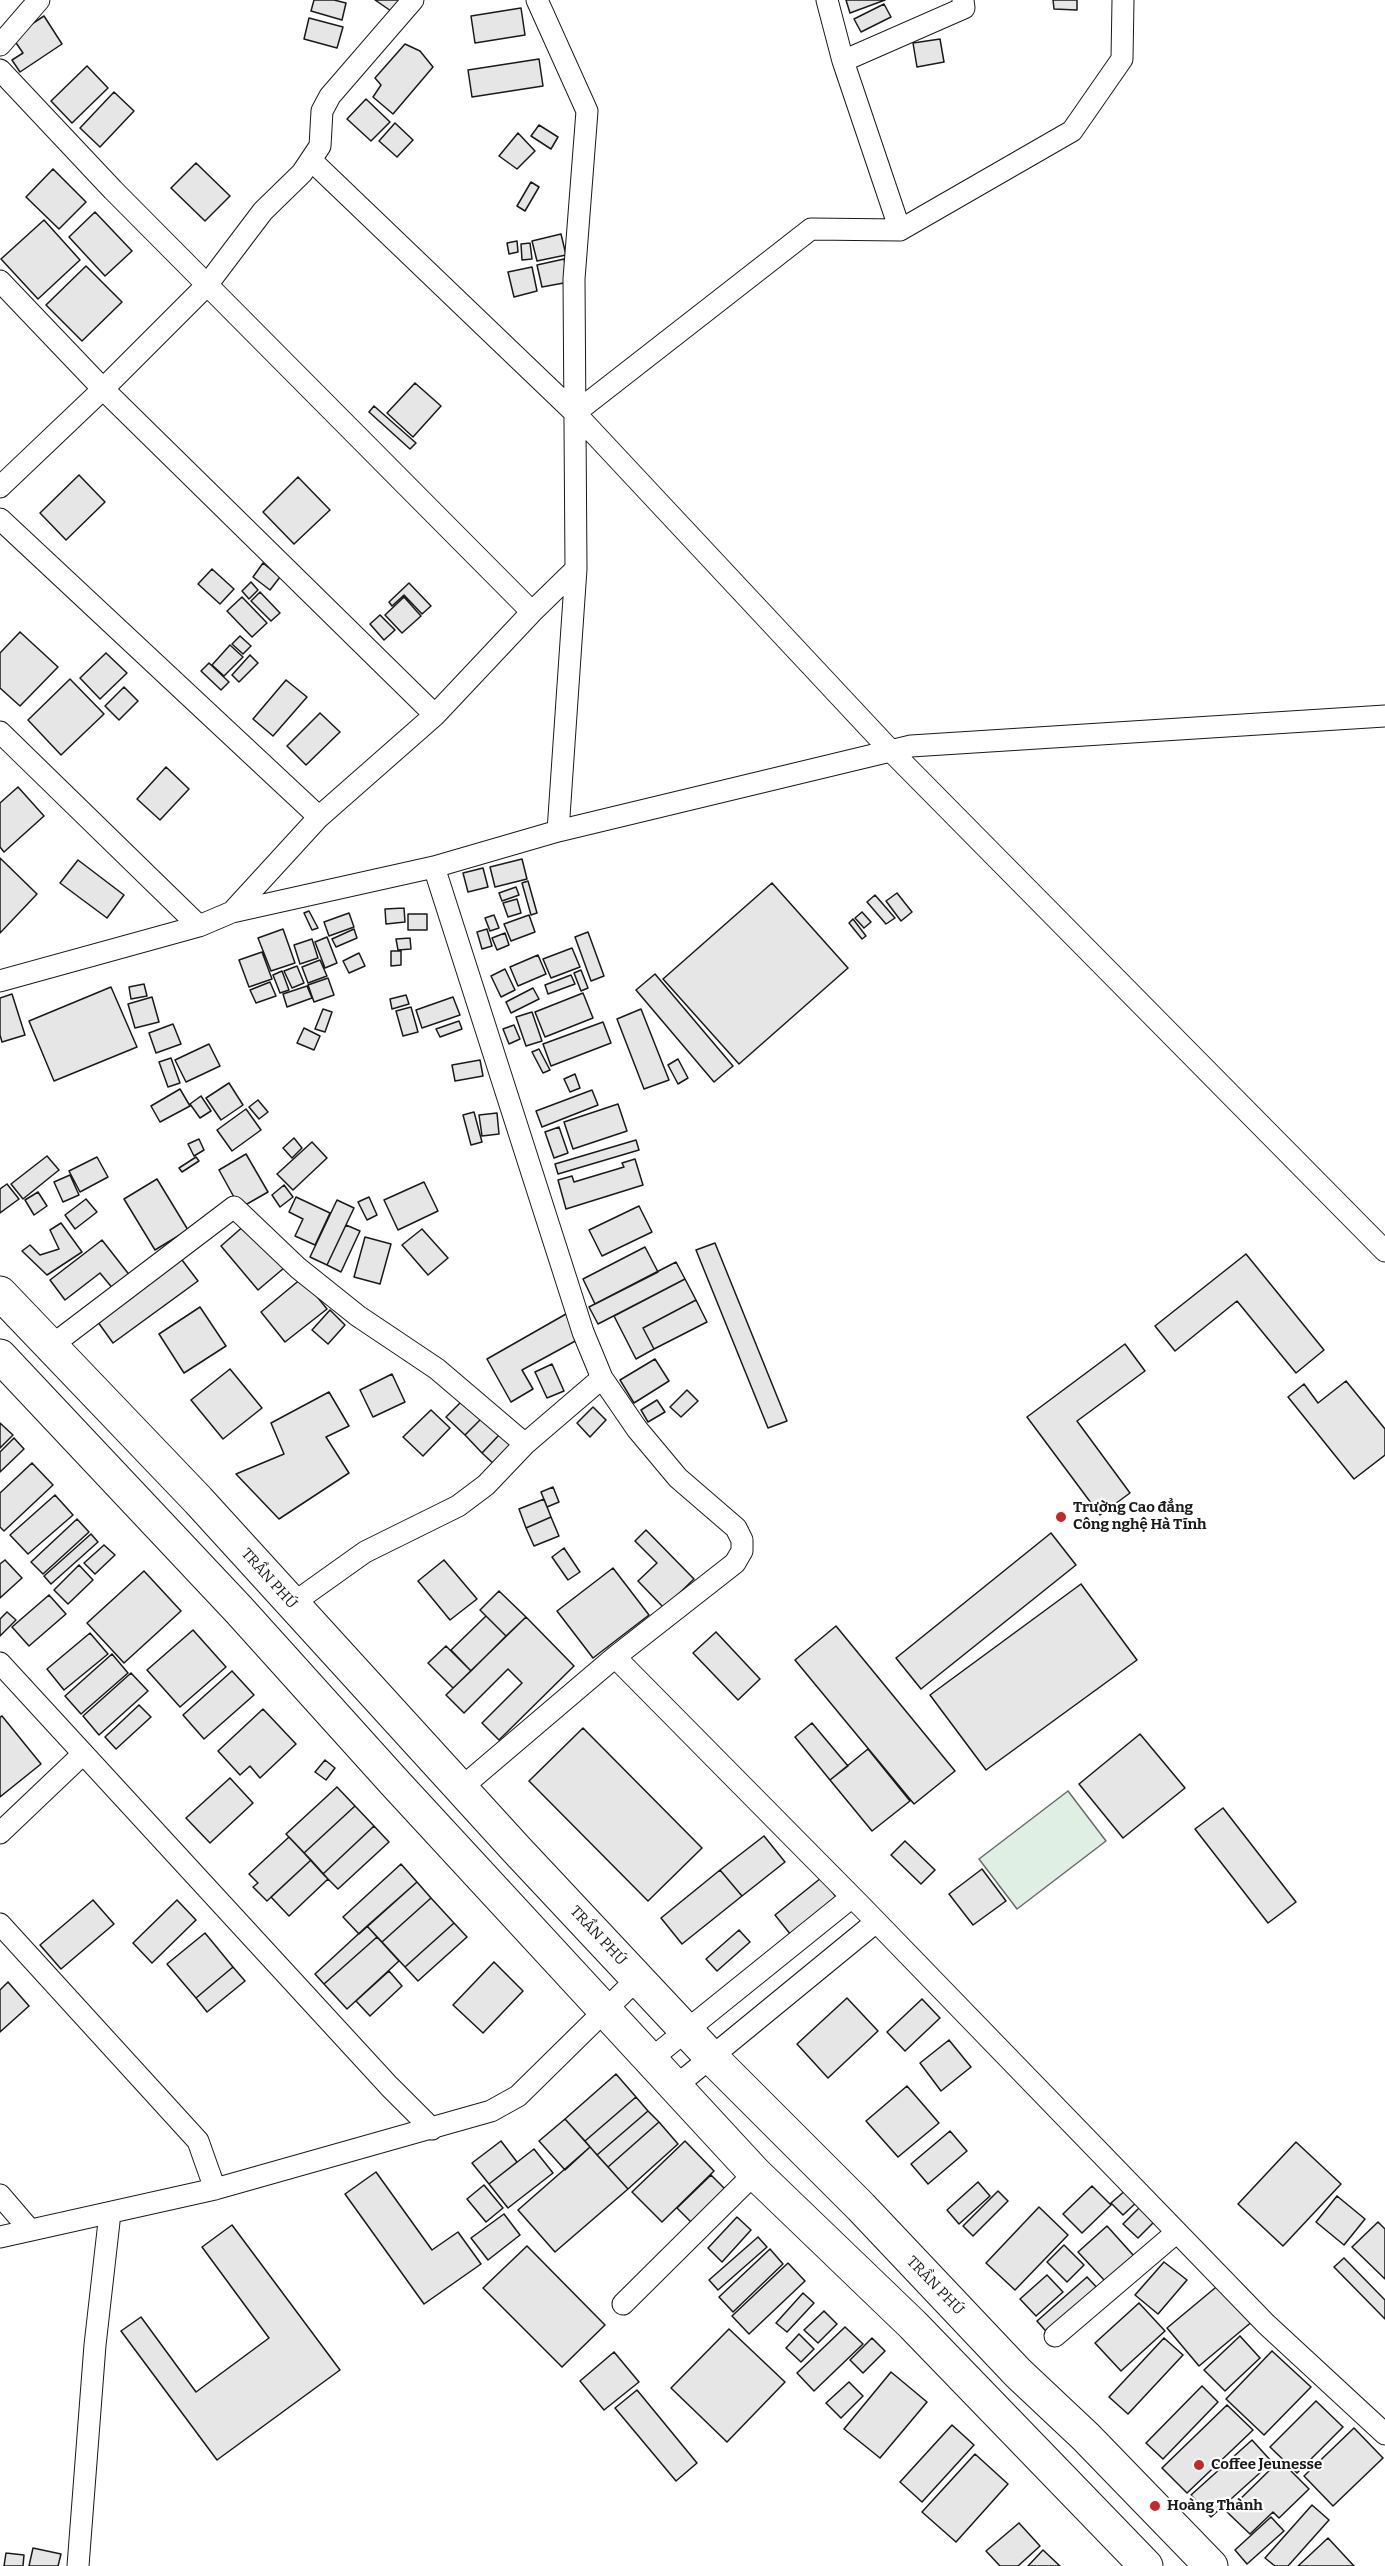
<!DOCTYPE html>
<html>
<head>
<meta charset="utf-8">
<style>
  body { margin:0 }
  canvas { display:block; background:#fff }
</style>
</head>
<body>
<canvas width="1385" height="2566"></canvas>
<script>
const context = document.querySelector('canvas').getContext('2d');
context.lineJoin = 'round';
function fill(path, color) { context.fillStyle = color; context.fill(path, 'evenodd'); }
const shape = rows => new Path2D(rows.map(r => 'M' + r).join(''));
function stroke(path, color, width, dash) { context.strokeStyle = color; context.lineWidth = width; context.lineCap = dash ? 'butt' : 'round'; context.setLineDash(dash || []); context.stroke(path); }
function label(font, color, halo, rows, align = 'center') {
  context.font = font + ' Bitter,serif'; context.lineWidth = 4.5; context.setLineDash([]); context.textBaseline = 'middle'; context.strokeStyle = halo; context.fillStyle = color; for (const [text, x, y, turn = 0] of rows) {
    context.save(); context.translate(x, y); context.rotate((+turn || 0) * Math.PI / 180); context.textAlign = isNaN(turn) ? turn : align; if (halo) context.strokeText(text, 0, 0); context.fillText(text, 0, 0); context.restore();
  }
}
const green = shape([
  [1068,1791,1106,1841,1017,1909,979,1859,1068,1791]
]);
fill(green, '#e0efe3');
stroke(green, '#6a6a6a', 1.5);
const building = shape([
  [314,0,334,0,346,3,342,20,311,11,314,0],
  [375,0,401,0,391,11,375,0],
  [846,0,885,0,850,13,846,0],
  [1053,0,1077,0,1077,10,1054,9,1053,0],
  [884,4,891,17,861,32,854,19,884,4],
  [521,8,525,35,475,43,471,16,521,8],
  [44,16,62,44,20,72,12,60,23,53,12,37,44,16],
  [309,18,343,27,337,48,304,39,309,18],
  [940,39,944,62,917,67,913,43,940,39],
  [405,44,420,51,433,67,393,114,373,97,381,85,375,78,405,44],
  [539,59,543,86,472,97,468,70,539,59],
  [87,66,108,88,72,123,51,101,87,66],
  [114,92,134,111,100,147,80,128,114,92],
  [366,99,390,122,371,141,347,119,366,99],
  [395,123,413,140,397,157,379,141,395,123],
  [539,125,558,137,551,149,531,136,539,125],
  [518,133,535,151,517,169,499,156,518,133],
  [196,163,230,196,205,221,171,188,196,163],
  [53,169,86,202,59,229,26,197,53,169],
  [531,182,539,187,525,211,517,206,531,182],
  [95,212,132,251,105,276,69,237,95,212],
  [44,220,80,260,38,299,1,259,44,220],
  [561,234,566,255,537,261,532,241,561,234],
  [517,241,518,252,509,254,507,243,517,241],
  [530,243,532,259,522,260,521,244,530,243],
  [564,259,569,282,542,287,537,265,564,259],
  [86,266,122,302,82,341,46,305,86,266],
  [532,267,537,291,514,297,508,272,532,267],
  [415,383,441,406,413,437,387,413,415,383],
  [374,406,416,443,410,449,369,412,374,406],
  [79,475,105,502,66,540,40,513,79,475],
  [298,477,330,510,294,544,263,512,298,477],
  [263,563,280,577,270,590,253,577,263,563],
  [212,569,234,589,220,604,198,584,212,569],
  [251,582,258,590,249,599,242,591,251,582],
  [409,583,431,606,422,614,404,595,392,606,389,602,409,583],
  [260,592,280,613,271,621,251,601,260,592],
  [242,597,267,623,252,637,227,611,242,597],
  [404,597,421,616,402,633,385,615,404,597],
  [380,615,395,630,384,640,370,624,380,615],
  [20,632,58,667,20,706,0,688,0,653,20,632],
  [240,636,251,646,243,654,232,644,240,636],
  [230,645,243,657,224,676,212,665,230,645],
  [106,653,127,673,100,699,80,678,106,653],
  [250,655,258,663,239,682,232,675,250,655],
  [209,663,229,682,221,690,201,671,209,663],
  [70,679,104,714,61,755,28,720,70,679],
  [286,680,307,697,273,736,253,719,286,680],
  [124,687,138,701,119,720,105,706,124,687],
  [320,713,340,732,306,765,287,746,320,713],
  [166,767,189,789,160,820,137,799,166,767],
  [18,787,44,816,4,852,0,847,0,803,18,787],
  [0,858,37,894,0,933,0,858],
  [522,859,527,879,495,887,490,867,522,859],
  [78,860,124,895,107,918,60,883,78,860],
  [483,868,488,887,468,892,463,873,483,868],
  [528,881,537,913,531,915,522,883,528,881],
  [772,883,848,968,739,1064,663,979,772,883],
  [516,887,519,895,502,901,499,893,516,887],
  [897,893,912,912,901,921,886,901,897,893],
  [875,895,895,918,886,924,867,902,875,895],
  [517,899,521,913,508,917,503,903,517,899],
  [404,908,405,922,386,924,385,909,404,908],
  [309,911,318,928,312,930,304,913,309,911],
  [862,912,871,922,864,928,855,918,862,912],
  [349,913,354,927,329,936,324,922,349,913],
  [408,914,427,914,427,930,408,930,408,914],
  [494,915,499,928,490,931,485,918,494,915],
  [529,915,535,932,511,941,504,924,529,915],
  [853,919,866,936,862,939,849,923,853,919],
  [283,929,295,963,271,971,258,938,283,929],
  [354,929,357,938,336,947,332,939,354,929],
  [487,929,492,946,482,949,477,932,487,929],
  [588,932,604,976,591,981,575,937,588,932],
  [505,933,509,945,497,950,492,938,505,933],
  [327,937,337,963,325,968,315,942,327,937],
  [410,938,411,949,398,950,396,939,410,938],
  [312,939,318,958,300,964,294,945,312,939],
  [572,948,580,967,551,978,543,959,572,948],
  [391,951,401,951,401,965,391,966,391,951],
  [262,952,272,979,249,987,239,960,262,952],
  [359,953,365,966,349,973,343,961,359,953],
  [538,955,546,974,518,986,510,967,538,955],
  [320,960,327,976,308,983,302,967,320,960],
  [297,966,304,983,292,988,284,971,297,966],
  [505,969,515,990,501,997,491,976,505,969],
  [581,970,588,988,581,991,574,973,581,970],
  [282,971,289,990,280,993,273,975,282,971],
  [655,974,733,1066,714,1082,636,990,655,974],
  [571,975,575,984,548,994,545,985,571,975],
  [328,978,334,995,314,1002,308,985,328,978],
  [270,982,276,996,256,1003,250,990,270,982],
  [144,984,147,996,131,999,129,987,144,984],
  [307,986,312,998,287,1007,283,994,307,986],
  [111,987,137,1047,54,1081,29,1021,111,987],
  [533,988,539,999,511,1013,506,1002,533,988],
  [583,993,593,1018,545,1037,535,1012,583,993],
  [12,994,25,1035,2,1042,0,1035,0,998,12,994],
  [406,995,409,1004,392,1009,390,999,406,995],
  [152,997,159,1022,135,1028,128,1004,152,997],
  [453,997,460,1015,422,1028,416,1010,453,997],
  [411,1007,418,1032,403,1036,396,1011,411,1007],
  [323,1009,332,1012,325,1032,315,1029,323,1009],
  [641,1009,669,1080,644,1089,617,1019,641,1009],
  [532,1012,542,1041,526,1046,516,1017,532,1012],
  [459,1021,462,1029,440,1037,436,1029,459,1021],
  [603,1022,611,1043,551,1066,543,1044,603,1022],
  [173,1024,181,1044,156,1053,149,1033,173,1024],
  [514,1025,520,1039,509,1044,503,1029,514,1025],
  [304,1028,320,1036,314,1050,297,1043,304,1028],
  [209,1044,220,1066,186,1082,175,1060,209,1044],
  [539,1049,550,1070,543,1073,532,1052,539,1049],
  [171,1058,180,1083,168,1087,159,1062,171,1058],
  [678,1059,688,1078,678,1084,668,1065,678,1059],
  [480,1060,483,1076,455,1081,452,1065,480,1060],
  [575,1074,580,1088,570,1092,564,1079,575,1074],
  [229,1083,243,1105,221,1120,206,1098,229,1083],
  [180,1089,190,1106,160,1122,151,1106,180,1089],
  [592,1090,598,1105,542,1127,536,1111,592,1090],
  [201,1096,211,1111,200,1118,190,1104,201,1096],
  [258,1100,268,1112,259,1119,249,1107,258,1100],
  [618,1104,627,1131,573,1149,564,1122,618,1104],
  [246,1109,261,1130,232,1151,217,1130,246,1109],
  [474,1112,482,1142,471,1145,463,1115,474,1112],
  [497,1113,499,1134,482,1136,479,1115,497,1113],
  [559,1127,568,1153,554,1158,545,1132,559,1127],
  [294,1138,302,1148,292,1158,283,1148,294,1138],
  [199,1139,204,1150,194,1156,188,1144,199,1139],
  [636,1140,639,1150,558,1174,555,1164,636,1140],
  [312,1142,327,1158,293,1190,277,1174,312,1142],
  [246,1154,268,1192,240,1208,219,1170,246,1154],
  [47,1156,59,1170,23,1199,11,1184,47,1156],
  [97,1157,108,1177,80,1192,69,1171,97,1157],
  [196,1157,199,1161,182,1172,179,1168,196,1157],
  [635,1159,643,1185,566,1209,558,1180,572,1176,574,1182,624,1167,622,1163,635,1159],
  [70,1175,79,1195,63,1202,54,1182,70,1175],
  [157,1179,188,1230,155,1250,124,1199,157,1179],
  [424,1182,438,1211,398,1230,384,1200,424,1182],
  [7,1184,19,1199,0,1213,0,1189,7,1184],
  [284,1185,293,1197,280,1207,272,1195,284,1185],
  [38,1192,47,1206,34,1215,25,1200,38,1192],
  [296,1197,330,1213,315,1245,295,1236,303,1219,289,1212,296,1197],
  [369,1197,377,1215,367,1220,358,1202,369,1197],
  [86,1199,97,1212,75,1229,65,1215,86,1199],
  [337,1200,354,1208,327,1265,310,1257,337,1200],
  [639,1206,652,1232,602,1256,589,1230,639,1206],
  [61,1223,82,1252,47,1275,22,1251,30,1245,40,1255,59,1249,50,1230,61,1223],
  [246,1224,284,1268,258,1290,221,1246,246,1224],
  [346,1225,360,1231,341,1272,327,1265,346,1225],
  [422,1229,448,1258,428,1275,402,1245,422,1229],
  [365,1237,391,1244,380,1284,354,1277,365,1237],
  [102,1240,131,1277,114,1290,100,1273,65,1300,50,1280,102,1240],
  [715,1243,787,1421,768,1428,696,1250,715,1243],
  [645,1247,658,1272,595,1304,583,1279,645,1247],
  [1246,1254,1324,1350,1296,1373,1237,1301,1175,1351,1155,1326,1246,1254],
  [179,1256,198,1281,113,1343,95,1318,179,1256],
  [676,1262,685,1279,598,1324,589,1307,676,1262],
  [302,1278,327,1309,285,1342,261,1312,302,1278],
  [685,1279,696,1300,643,1328,654,1349,636,1359,614,1316,685,1279],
  [696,1300,707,1322,654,1349,643,1328,696,1300],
  [200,1307,226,1346,184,1373,159,1334,200,1307],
  [330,1310,345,1325,328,1344,312,1330,330,1310],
  [566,1314,579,1339,522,1370,533,1389,511,1402,487,1359,566,1314],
  [1125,1344,1145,1371,1077,1421,1130,1493,1100,1515,1027,1417,1125,1344],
  [655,1359,669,1381,634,1403,620,1380,655,1359],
  [552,1364,564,1391,547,1398,535,1372,552,1364],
  [230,1369,262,1408,223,1439,191,1400,230,1369],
  [392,1374,405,1402,373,1417,360,1390,392,1374],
  [1346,1381,1385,1429,1385,1455,1354,1479,1288,1397,1304,1384,1318,1403,1346,1381],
  [687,1390,698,1401,681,1417,670,1407,687,1390],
  [329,1392,349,1426,326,1437,349,1473,279,1519,236,1474,284,1454,271,1423,329,1392],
  [464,1399,483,1417,465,1435,446,1417,464,1399],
  [657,1400,665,1412,648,1422,641,1410,657,1400],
  [593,1407,606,1420,590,1437,577,1423,593,1407],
  [431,1410,450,1428,423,1456,403,1437,431,1410],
  [483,1417,500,1434,482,1453,465,1435,483,1417],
  [0,1423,13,1435,0,1448,0,1423],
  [500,1434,516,1449,497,1467,482,1453,500,1434],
  [14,1438,24,1449,0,1472,0,1452,14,1438],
  [32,1463,53,1485,4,1531,0,1527,0,1493,32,1463],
  [553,1487,559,1502,547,1507,541,1492,553,1487],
  [55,1495,73,1515,28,1554,10,1535,55,1495],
  [544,1499,551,1517,526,1528,519,1509,544,1499],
  [551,1517,559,1536,534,1546,526,1528,551,1517],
  [77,1519,89,1532,43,1574,31,1562,77,1519],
  [646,1530,694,1579,664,1608,638,1581,657,1563,635,1541,646,1530],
  [1051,1533,1076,1565,921,1689,896,1658,1051,1533],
  [91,1534,98,1542,51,1584,44,1576,91,1534],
  [104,1545,115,1555,95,1574,84,1563,104,1545],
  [564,1548,580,1572,568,1580,552,1557,564,1548],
  [5,1560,22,1578,0,1598,0,1564,5,1560],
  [444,1560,477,1599,450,1620,418,1581,444,1560],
  [79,1565,93,1580,68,1604,54,1590,79,1565],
  [613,1568,649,1615,593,1658,557,1611,613,1568],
  [144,1571,181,1611,124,1663,87,1623,144,1571],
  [1081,1584,1137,1660,986,1770,930,1695,1081,1584],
  [499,1591,526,1617,506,1636,480,1610,499,1591],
  [49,1595,66,1614,29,1646,12,1627,49,1595],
  [7,1612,16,1620,0,1636,0,1619,7,1612],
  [486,1616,506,1636,471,1671,451,1650,486,1616],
  [526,1617,574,1666,499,1740,482,1723,522,1683,508,1669,464,1713,446,1695,526,1617],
  [836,1626,955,1771,914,1804,795,1660,836,1626],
  [193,1630,226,1667,180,1707,147,1670,193,1630],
  [716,1632,760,1679,738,1700,693,1653,716,1632],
  [90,1633,108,1654,64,1690,47,1669,90,1633],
  [446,1646,471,1671,453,1688,428,1663,446,1646],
  [112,1654,128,1673,81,1714,65,1696,112,1654],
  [232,1671,254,1695,204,1739,183,1715,232,1671],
  [131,1673,148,1691,99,1735,83,1716,131,1673],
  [139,1705,151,1717,116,1749,105,1737,139,1705],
  [263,1709,296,1744,260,1778,250,1766,240,1775,218,1751,263,1709],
  [2,1716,41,1764,0,1797,0,1717,2,1716],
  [812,1723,848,1766,830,1780,795,1737,812,1723],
  [583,1728,702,1848,648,1901,529,1781,583,1728],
  [1140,1734,1185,1788,1123,1838,1079,1784,1140,1734],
  [868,1749,910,1801,872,1831,830,1780,868,1749],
  [325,1760,335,1768,326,1780,315,1772,325,1760],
  [230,1778,253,1803,210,1843,186,1818,230,1778],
  [337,1787,355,1806,304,1853,286,1834,337,1787],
  [355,1806,374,1826,323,1874,304,1853,355,1806],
  [1223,1808,1296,1902,1268,1923,1195,1829,1223,1808],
  [374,1826,389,1842,338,1889,323,1874,374,1826],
  [764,1836,785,1862,742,1896,720,1870,764,1836],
  [289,1837,311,1860,267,1901,253,1887,258,1883,249,1874,289,1837],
  [905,1841,935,1870,921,1884,891,1855,905,1841],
  [311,1860,328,1879,289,1916,271,1897,311,1860],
  [401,1864,417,1882,359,1934,343,1917,401,1864],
  [982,1869,1006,1901,973,1925,949,1894,982,1869],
  [720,1870,742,1896,682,1944,661,1918,720,1870],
  [821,1878,837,1898,791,1935,775,1915,821,1878],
  [417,1882,431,1898,382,1942,367,1926,417,1882],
  [431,1898,454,1923,405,1967,382,1942,431,1898],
  [93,1900,114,1924,61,1969,40,1945,93,1900],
  [177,1900,196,1920,152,1963,133,1943,177,1900],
  [454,1923,467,1937,418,1981,405,1967,454,1923],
  [367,1926,377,1937,324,1984,315,1974,367,1926],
  [739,1930,750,1942,717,1971,706,1959,739,1930],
  [205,1933,233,1967,196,1998,167,1964,205,1933],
  [377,1937,399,1961,347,2009,324,1984,377,1937],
  [494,1962,523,1991,483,2033,453,2005,494,1962],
  [233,1967,245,1981,207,2012,196,1998,233,1967],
  [389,1971,402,1986,370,2016,356,2001,389,1971],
  [8,1982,29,2006,0,2032,0,1990,8,1982],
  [847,1998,878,2031,828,2078,797,2044,847,1998],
  [922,1999,940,2018,905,2051,887,2032,922,1999],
  [949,2040,971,2067,941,2091,920,2063,949,2040],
  [616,2074,636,2097,585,2141,565,2119,616,2074],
  [907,2086,939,2123,898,2157,866,2121,907,2086],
  [636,2097,648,2111,597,2155,585,2141,636,2097],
  [648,2111,659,2122,608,2167,597,2155,648,2111],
  [565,2119,590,2147,565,2170,539,2141,565,2119],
  [659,2122,678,2144,628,2189,608,2167,659,2122],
  [950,2131,967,2151,928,2184,911,2164,950,2131],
  [501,2141,517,2162,489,2184,472,2163,501,2141],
  [685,2141,714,2171,662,2222,632,2192,685,2141],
  [1296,2142,1341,2184,1283,2246,1238,2204,1296,2142],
  [590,2147,628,2189,555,2252,518,2210,590,2147],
  [534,2149,553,2173,508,2208,489,2184,534,2149],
  [376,2172,432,2250,458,2232,481,2264,424,2304,345,2194,376,2172],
  [711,2175,730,2194,696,2227,677,2208,711,2175],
  [978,2182,990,2196,959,2224,947,2210,978,2182],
  [484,2185,503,2208,486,2222,467,2199,484,2185],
  [1092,2186,1111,2205,1082,2233,1063,2214,1092,2186],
  [1127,2189,1138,2201,1123,2215,1111,2203,1127,2189],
  [998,2191,1008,2201,973,2236,963,2226,998,2191],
  [1337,2196,1365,2219,1344,2245,1316,2222,1337,2196],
  [1142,2205,1157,2219,1138,2238,1123,2224,1142,2205],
  [1039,2207,1068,2235,1015,2290,986,2263,1039,2207],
  [504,2214,520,2235,488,2260,471,2238,504,2214],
  [737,2217,751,2230,722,2262,708,2248,737,2217],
  [1378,2222,1385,2229,1385,2279,1352,2247,1378,2222],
  [232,2225,340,2370,217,2460,121,2331,141,2317,196,2392,269,2338,202,2247,232,2225],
  [1107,2226,1134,2256,1105,2281,1078,2252,1107,2226],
  [758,2237,767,2247,718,2290,709,2280,758,2237],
  [1064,2245,1084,2265,1067,2282,1047,2262,1064,2245],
  [527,2246,605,2325,562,2367,483,2288,527,2246],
  [770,2249,783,2264,733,2312,719,2297,770,2249],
  [1344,2258,1385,2300,1385,2319,1334,2267,1344,2258],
  [1164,2262,1187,2280,1158,2314,1135,2295,1164,2262],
  [788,2263,805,2281,749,2334,732,2316,788,2263],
  [1047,2275,1063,2292,1036,2316,1020,2299,1047,2275],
  [1087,2277,1101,2292,1051,2337,1037,2321,1087,2277],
  [1221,2283,1254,2320,1199,2366,1167,2328,1221,2283],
  [803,2293,814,2303,787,2332,776,2323,803,2293],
  [1139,2303,1165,2331,1121,2371,1095,2343,1139,2303],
  [824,2311,837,2324,818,2343,804,2330,824,2311],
  [845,2327,863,2344,814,2391,797,2373,845,2327],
  [729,2329,785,2382,727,2442,671,2388,729,2329],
  [799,2334,814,2349,801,2362,786,2348,799,2334],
  [1240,2336,1260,2358,1225,2391,1204,2370,1240,2336],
  [872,2338,885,2351,863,2373,850,2360,872,2338],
  [1164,2338,1183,2355,1128,2414,1109,2397,1164,2338],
  [1272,2351,1311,2387,1264,2435,1226,2399,1272,2351],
  [614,2352,639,2382,604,2410,580,2381,614,2352],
  [891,2372,927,2402,880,2458,844,2429,891,2372],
  [849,2382,863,2396,841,2418,826,2403,849,2382],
  [1202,2386,1218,2402,1163,2459,1146,2443,1202,2386],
  [637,2390,697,2463,676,2481,615,2408,637,2390],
  [1316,2401,1343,2427,1297,2473,1270,2447,1316,2401],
  [1227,2405,1253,2430,1187,2493,1162,2468,1227,2405],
  [952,2425,974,2445,922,2502,900,2482,952,2425],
  [1354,2428,1383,2458,1333,2506,1304,2476,1354,2428],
  [1252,2440,1272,2462,1211,2517,1191,2495,1252,2440],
  [975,2454,1008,2484,956,2542,922,2512,975,2454],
  [1280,2460,1309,2489,1279,2518,1273,2512,1250,2534,1227,2512,1280,2460],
  [1312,2505,1329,2520,1288,2566,1275,2566,1265,2558,1312,2505],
  [1271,2517,1284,2531,1247,2564,1235,2550,1271,2517],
  [1019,2523,1040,2546,1018,2566,1000,2566,986,2551,1019,2523],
  [1328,2538,1354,2566,1298,2566,1328,2538],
  [33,2548,61,2554,58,2566,29,2566,33,2548],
  [1043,2550,1060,2566,1028,2566,1043,2550],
  [6,2553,24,2555,23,2566,4,2566,6,2553]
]);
fill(building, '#e6e6e6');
stroke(building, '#1a1a1a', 1.5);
const minor = shape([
  [827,0,843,61,964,8,963,0],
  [0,45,39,0],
  [843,61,900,230],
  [0,70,113,190,532,612],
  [312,161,575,413,891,751,1385,1251],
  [0,281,103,389,435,715],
  [575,413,811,229,900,230,1072,131,1122,59,1123,0],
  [0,487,103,389,207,285,263,211,302,173,320,146,322,111,330,96,413,0],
  [0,519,319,817],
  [0,732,199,926],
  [558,831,911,746,1385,716],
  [434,867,583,1332,602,1378,637,1429,678,1478,736,1528,742,1540,742,1551,735,1563,615,1657,461,1788],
  [232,912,319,817,435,715,532,612,576,569],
  [0,981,199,926,232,912,434,867,558,831,576,569,574,279,587,111,537,0],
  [51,1346,234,1207,298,1268,358,1316,437,1369,525,1444],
  [292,1604,365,1552,458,1506,486,1485,525,1444,602,1378],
  [615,1657,863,1908,1266,2324,1385,2434],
  [0,1663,389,2086,432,2129],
  [0,1833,83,1754],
  [0,1924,198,2141,215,2189],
  [651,2059,852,1897],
  [676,2086,876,1922],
  [0,2195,30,2230],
  [0,2237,215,2189,491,2111,518,2096,638,1978],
  [623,2304,755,2173],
  [1055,2336,1177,2232],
  [78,2566,95,2345,110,2213]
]);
const primary = shape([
  [0,1293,198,1500,517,1850,711,2057,861,2207,1018,2373,1086,2437,1211,2566],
  [0,1356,239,1610,395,1783,755,2173,913,2325,1146,2566]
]);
stroke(minor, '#1a1a1a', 23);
stroke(primary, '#1a1a1a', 35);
stroke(minor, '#fff', 21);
stroke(primary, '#fff', 33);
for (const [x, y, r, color] of [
  [1061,1517,6,"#c62828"],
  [1199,2465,6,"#c62828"],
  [1155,2506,6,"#c62828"]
]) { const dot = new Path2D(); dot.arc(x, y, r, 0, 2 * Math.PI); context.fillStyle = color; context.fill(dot); stroke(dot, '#fff', 2); }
label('bold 15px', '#1a1a1a', '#fff', [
  ["Trường Cao đẳng",1073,1508],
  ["Công nghệ Hà Tĩnh",1073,1525],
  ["Coffee Jeunesse",1211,2465],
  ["Hoàng Thành",1167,2506]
], 'left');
label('15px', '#1a1a1a', '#fff', [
  ["TRẦN PHÚ",269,1579,48],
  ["TRẦN PHÚ",598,1936,47],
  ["TRẦN PHÚ",935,2286,46]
]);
</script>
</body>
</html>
